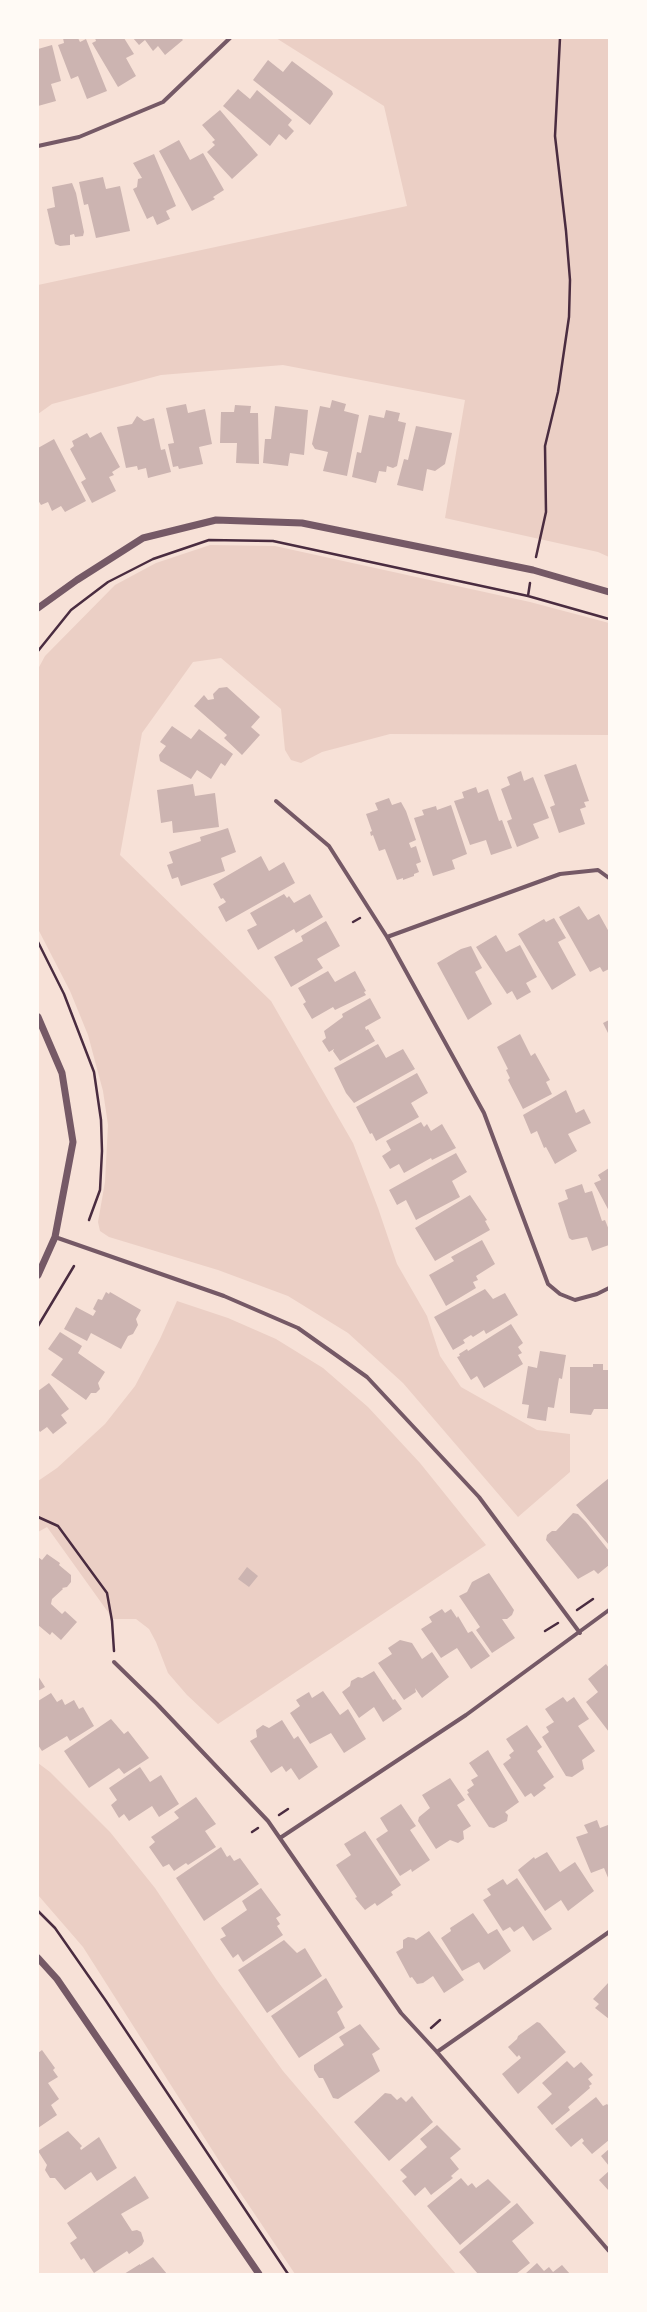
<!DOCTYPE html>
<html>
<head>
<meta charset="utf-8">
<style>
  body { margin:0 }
  #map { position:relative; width:647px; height:2312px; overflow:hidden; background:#f7e1d7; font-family:Jost,sans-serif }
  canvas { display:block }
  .frame { position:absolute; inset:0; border:39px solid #fffaf5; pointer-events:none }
</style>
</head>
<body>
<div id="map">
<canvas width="647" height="2312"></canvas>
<div class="frame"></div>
</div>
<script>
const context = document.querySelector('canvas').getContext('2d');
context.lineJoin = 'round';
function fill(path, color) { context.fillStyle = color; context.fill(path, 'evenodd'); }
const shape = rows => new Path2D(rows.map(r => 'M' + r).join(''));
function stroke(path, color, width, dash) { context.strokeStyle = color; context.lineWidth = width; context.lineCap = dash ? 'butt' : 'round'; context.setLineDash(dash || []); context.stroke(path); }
fill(shape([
  [276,38,609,38,609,557,598,552,445,518,465,400,283,365,161,375,52,404,38,414,38,285,407,206,384,106],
  [210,545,275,546,530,602,609,623,609,735,390,734,322,752,301,763,291,760,285,750,281,709,221,658,193,662,142,733,120,855,271,1001,353,1143,378,1208,397,1264,427,1316,440,1356,461,1387,537,1430,570,1434,570,1472,518,1517,403,1383,348,1333,288,1296,218,1270,109,1237,100,1231,98,1222,105,1182,108,1125,103,1091,88,1035,70,991,38,929,38,669,45,656,115,585,156,563],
  [177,1301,228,1318,276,1339,323,1368,368,1407,420,1463,486,1545,218,1724,187,1695,168,1673,156,1642,149,1629,136,1619,113,1619,47,1527,38,1532,38,1481,57,1468,105,1424,135,1386,160,1339],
  [38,1763,50,1772,110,1832,155,1888,216,1979,283,2071,456,2274,295,2274,223,2167,83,1947,38,1895]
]), '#ebcfc5');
fill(shape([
  [63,38,78,38,80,42,86,39,107,91,87,99,78,76,71,79,58,45,64,43],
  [95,38,124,38,134,54,126,58,136,76,118,87,92,43,96,41],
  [133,38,181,38,183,40,165,55,158,46,153,51,145,40,139,45],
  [52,45,61,81,51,84,56,101,38,106,38,49],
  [268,60,283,72,292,61,332,91,333,94,310,125,253,80],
  [238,89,250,99,257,90,292,120,288,125,294,131,286,140,279,134,270,146,223,106],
  [220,110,258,155,232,179,207,152,215,145,212,142,215,140,202,125],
  [179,140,190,160,203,153,224,190,213,197,215,199,192,211,159,151],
  [154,154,176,206,166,211,170,219,157,225,153,216,147,219,133,189,137,187,138,179,142,178,133,163],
  [103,177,106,189,120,186,130,231,96,238,88,204,84,205,79,182],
  [72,183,76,193,84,232,83,236,75,237,74,234,70,235,70,245,60,246,55,244,47,209,55,207,52,187],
  [332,400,346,404,344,411,359,415,347,476,323,471,328,452,315,449,312,444,320,406,330,408],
  [186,404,188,413,205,409,212,444,199,447,203,464,179,469,178,466,173,467,168,444,174,443,166,408],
  [235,405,251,406,250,413,258,413,259,464,236,463,237,443,220,443,221,412,234,412],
  [275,406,308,410,304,455,290,453,288,466,263,463,265,439,271,439],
  [386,410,400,413,398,421,406,423,397,466,393,468,387,466,386,472,379,471,376,483,352,477,357,452,361,453,369,415,384,418],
  [137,416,144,421,154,418,161,450,165,449,171,472,148,478,146,468,138,470,137,466,126,468,117,427,132,424],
  [416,426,452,433,445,464,435,471,427,469,423,491,397,485,404,459,408,460],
  [101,432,120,467,112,472,114,475,109,477,116,491,92,503,81,482,86,479,70,449,74,446,72,441,87,433,90,438],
  [54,439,86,501,65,512,61,506,52,511,48,502,41,505,38,500,38,448],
  [227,687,260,717,251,727,260,735,242,755,224,738,227,735,194,706,204,695,208,700,214,699,213,694,219,688],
  [172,726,191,739,199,729,233,754,225,766,221,763,211,779,197,770,191,779,160,761,159,755,166,746,160,742],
  [576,764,589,801,584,802,586,807,580,809,585,824,559,833,550,807,555,805,544,775],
  [521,771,524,781,533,777,549,818,533,824,539,838,517,847,507,821,512,819,501,789,510,785,507,777],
  [193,784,195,796,215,793,219,827,173,833,172,821,161,823,157,790],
  [476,787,478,793,488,789,499,821,502,820,512,848,491,855,486,840,470,845,454,801,464,798,462,792],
  [389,798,392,805,401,802,406,811,416,840,409,843,411,848,416,846,421,862,416,864,419,872,414,874,414,876,403,880,403,878,397,880,385,849,379,851,373,835,371,836,370,832,372,831,366,814,378,810,375,803],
  [451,805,467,854,452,860,455,869,433,876,414,818,424,815,422,810,436,806,437,810],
  [228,828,236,852,221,858,225,871,181,886,178,877,172,879,167,865,173,863,169,852,201,841,200,837],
  [261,856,269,871,284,862,295,883,226,922,218,907,226,902,223,898,221,899,213,884],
  [284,894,287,898,289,896,294,903,310,894,323,917,296,933,294,929,258,950,247,930,257,925,250,913],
  [579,906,588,920,599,914,609,932,609,969,603,972,600,967,590,972,559,917],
  [554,918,566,938,558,942,576,975,552,990,518,934,544,919,546,922],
  [326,921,340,946,317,959,323,968,291,987,274,957,303,941,301,936],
  [496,935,506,952,520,945,537,977,526,983,531,992,517,1000,512,991,507,994,476,947],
  [471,946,482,968,475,972,492,1004,468,1020,437,963,461,949],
  [328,971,335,982,355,971,366,991,364,992,366,995,335,1010,333,1007,312,1019,303,1004,306,1002,298,988],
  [370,998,381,1018,365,1027,366,1030,368,1029,375,1041,340,1061,333,1051,334,1049,329,1052,322,1041,326,1038,324,1031,343,1017,342,1014],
  [609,1020,609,1035,603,1023],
  [520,1034,531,1056,535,1053,550,1080,546,1082,552,1094,523,1109,508,1080,510,1078,506,1070,508,1069,497,1047],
  [378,1044,386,1058,403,1049,415,1069,354,1103,346,1093,334,1068],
  [417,1073,428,1093,411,1103,419,1117,376,1141,372,1133,370,1134,356,1107],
  [566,1090,576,1113,584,1109,591,1123,568,1134,577,1151,555,1164,546,1147,544,1148,537,1131,531,1134,523,1115],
  [421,1122,424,1127,427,1124,431,1131,442,1124,456,1148,432,1160,431,1158,404,1173,399,1164,390,1169,382,1156,391,1150,386,1141],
  [456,1153,467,1172,452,1181,460,1197,416,1220,406,1200,397,1205,389,1190],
  [609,1168,609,1211,594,1183,601,1180,598,1175],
  [582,1184,585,1193,592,1191,602,1221,605,1220,609,1230,609,1245,592,1251,587,1237,572,1240,569,1238,558,1203,568,1199,565,1190],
  [470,1195,487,1220,485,1221,490,1230,435,1261,415,1228],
  [482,1240,495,1264,476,1276,478,1280,473,1282,476,1288,446,1306,429,1275,454,1261,451,1257],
  [485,1289,493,1299,505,1293,518,1315,486,1334,484,1330,473,1337,471,1335,463,1340,465,1343,453,1350,434,1317],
  [106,1292,109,1294,110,1292,141,1310,136,1319,138,1325,133,1334,128,1336,121,1349,91,1333,87,1341,64,1329,76,1307,93,1316,96,1311,93,1309,98,1299,102,1300],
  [511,1324,523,1343,518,1347,522,1353,518,1355,523,1364,484,1388,477,1376,471,1380,457,1357,460,1356,459,1354,467,1349,468,1351],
  [60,1332,82,1346,78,1353,105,1372,98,1383,100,1389,96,1393,91,1393,86,1400,51,1375,63,1359,48,1349],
  [540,1351,566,1355,562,1379,559,1378,554,1408,548,1407,546,1421,527,1418,529,1405,522,1404,528,1366,537,1368],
  [593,1364,603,1364,603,1370,609,1370,609,1409,594,1409,591,1415,570,1413,570,1367,593,1367],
  [49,1383,69,1409,61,1415,67,1423,53,1434,47,1427,40,1432,38,1429,38,1391],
  [609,1478,609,1545,576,1505],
  [573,1513,578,1514,586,1522,609,1551,609,1565,598,1574,594,1570,578,1579,546,1540,547,1535,552,1531,556,1531],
  [47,1554,60,1563,59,1565,71,1575,71,1582,67,1587,62,1588,63,1589,52,1599,51,1604,62,1614,65,1611,77,1622,61,1640,52,1632,50,1635,38,1625,38,1557,42,1560],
  [247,1567,258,1576,249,1587,238,1579],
  [489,1573,514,1610,512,1615,507,1619,502,1619,515,1638,492,1653,476,1630,480,1627,459,1596,467,1592,472,1582],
  [442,1609,445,1613,451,1609,457,1618,458,1616,468,1633,472,1631,490,1656,471,1669,457,1648,441,1658,421,1629,432,1622,429,1617],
  [400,1640,412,1643,422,1659,432,1652,449,1677,422,1698,415,1688,416,1692,404,1700,378,1663,392,1654,388,1648],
  [606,1664,609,1668,609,1732,586,1702,598,1692,588,1679],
  [374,1671,393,1700,395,1699,402,1709,383,1722,374,1707,359,1718,342,1692,350,1686,351,1681,358,1677,362,1678],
  [38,1676,45,1687,38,1691],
  [323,1691,340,1715,348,1709,366,1739,344,1753,331,1733,310,1744,290,1713,300,1706,296,1700,309,1692,312,1698],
  [51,1693,57,1702,62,1699,65,1705,74,1700,79,1709,83,1707,94,1726,70,1741,67,1736,42,1751,38,1745,38,1701],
  [563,1697,567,1702,574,1697,589,1719,578,1726,595,1751,582,1760,584,1769,572,1777,566,1776,542,1737,549,1732,546,1727,554,1722,545,1709],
  [111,1719,124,1734,128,1731,149,1758,124,1774,119,1768,89,1788,64,1751],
  [282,1720,294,1739,298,1736,318,1767,299,1780,291,1768,286,1772,282,1766,271,1773,250,1741,257,1737,256,1730,263,1725,269,1728],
  [527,1725,542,1747,537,1751,554,1777,543,1785,546,1788,534,1797,531,1793,525,1797,503,1764,511,1758,509,1755,514,1751,506,1739],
  [488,1750,519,1802,505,1812,508,1815,507,1821,494,1828,489,1827,467,1794,469,1793,467,1790,474,1785,471,1780,478,1776,469,1763],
  [140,1767,150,1782,161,1775,179,1804,159,1817,152,1806,129,1821,124,1814,119,1818,111,1805,117,1800,109,1788],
  [450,1778,465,1800,457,1805,471,1826,463,1831,464,1839,458,1843,450,1840,436,1849,418,1821,419,1817,430,1808,422,1795],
  [196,1797,216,1824,205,1831,216,1847,188,1865,186,1863,174,1871,169,1864,163,1867,149,1847,155,1842,151,1837,179,1818,174,1812],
  [401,1804,416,1826,410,1830,430,1860,412,1872,411,1869,400,1876,376,1839,388,1831,380,1818],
  [597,1820,600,1828,608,1825,609,1827,609,1880,604,1868,591,1873,576,1837,588,1833,584,1825],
  [365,1831,401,1885,391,1892,393,1895,377,1906,375,1903,365,1910,355,1898,357,1897,336,1865,351,1855,344,1844],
  [221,1847,227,1857,230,1855,234,1861,240,1858,259,1884,204,1921,176,1878],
  [547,1852,560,1872,575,1862,594,1891,568,1911,561,1900,545,1911,518,1870,534,1857,535,1859],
  [517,1878,552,1929,533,1941,523,1926,514,1932,510,1927,503,1931,483,1900,491,1895,487,1889,503,1879,507,1885],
  [261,1888,281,1915,276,1918,280,1924,277,1926,283,1935,243,1962,238,1954,233,1958,220,1939,226,1936,221,1928,247,1910,242,1901],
  [473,1913,488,1934,497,1929,511,1951,484,1970,479,1962,462,1971,441,1938,451,1931,450,1928],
  [429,1931,464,1980,444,1993,433,1976,423,1983,417,1984,412,1977,410,1978,396,1952,403,1948,403,1940,408,1937,414,1938,416,1940],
  [284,1940,297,1953,305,1948,322,1976,267,2013,238,1970],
  [326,1978,343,2007,337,2012,345,2028,299,2058,271,2016],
  [609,1982,609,2019,595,2008,599,2004,593,1999],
  [537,2022,540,2023,566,2052,518,2094,502,2074,521,2058,519,2055,517,2057,508,2047,517,2039,518,2036],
  [360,2024,380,2049,372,2054,380,2071,338,2099,333,2098,323,2078,319,2078,314,2070,314,2065,344,2045,339,2037],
  [42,2050,55,2068,53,2070,58,2077,48,2083,59,2099,51,2105,57,2115,38,2128,38,2053],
  [567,2061,574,2068,581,2062,593,2075,588,2079,592,2084,589,2086,590,2088,568,2107,570,2110,552,2125,537,2107,552,2094,542,2083],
  [385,2093,391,2094,397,2100,401,2097,406,2102,412,2096,433,2122,389,2161,354,2122],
  [596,2097,603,2106,607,2104,609,2106,609,2140,592,2154,582,2143,584,2141,582,2138,571,2147,555,2129],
  [437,2125,461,2149,450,2158,459,2169,451,2176,453,2178,431,2195,425,2187,415,2196,402,2181,407,2177,400,2170,427,2147,420,2139],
  [68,2131,82,2146,80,2148,81,2150,99,2137,117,2168,97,2181,91,2172,65,2190,55,2178,50,2178,45,2170,47,2165,38,2151],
  [609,2149,609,2166,601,2156],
  [609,2171,609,2191,599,2180],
  [135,2176,149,2198,121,2214,132,2231,137,2230,141,2232,144,2241,142,2245,129,2254,127,2251,94,2273,84,2258,81,2260,70,2243,77,2238,67,2223],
  [461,2178,468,2186,472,2183,476,2188,488,2179,511,2202,460,2245,427,2206],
  [517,2203,534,2223,512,2241,530,2263,516,2274,478,2274,459,2252],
  [153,2257,167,2274,124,2274,140,2264,140,2265],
  [537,2263,544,2271,549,2267,553,2272,562,2265,570,2274,525,2274]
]), '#ccb4b1');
stroke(shape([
  [536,557,546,512,545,446,558,392,569,317,570,280,566,231,555,136,560,38],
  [528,596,530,583],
  [38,651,71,610,108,582,153,559,209,540,273,541,528,596,609,619],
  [353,922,360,918],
  [38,942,64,994,94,1072,101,1120,102,1151,100,1190,89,1220],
  [38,1326,74,1266],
  [38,1517,58,1526,107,1593,112,1621,114,1651],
  [577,1610,593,1599],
  [545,1631,558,1623],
  [279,1815,288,1809],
  [252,1832,258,1828],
  [38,1911,55,1928,106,2001,288,2274],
  [431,2028,440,2020]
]), '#4a2c40', 2.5);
stroke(shape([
  [38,146,79,137,163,102,230,38],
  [276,801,329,846,387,937,484,1113,548,1284,560,1294,575,1300,597,1294,609,1288],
  [387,937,560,874,598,870,609,878],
  [55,1237,224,1296,298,1328,367,1377,479,1497,580,1633],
  [114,1662,157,1704,268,1821,401,2013,437,2052,609,2251],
  [280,1838,466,1715,609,1610],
  [437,2052,609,1932]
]), '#755966', 4);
stroke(shape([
  [38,608,77,580,143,538,216,520,302,523,533,570,609,592],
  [38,1017,62,1073,73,1142,55,1237,38,1275],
  [38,1958,57,1979,259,2274]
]), '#755966', 7);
</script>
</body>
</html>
